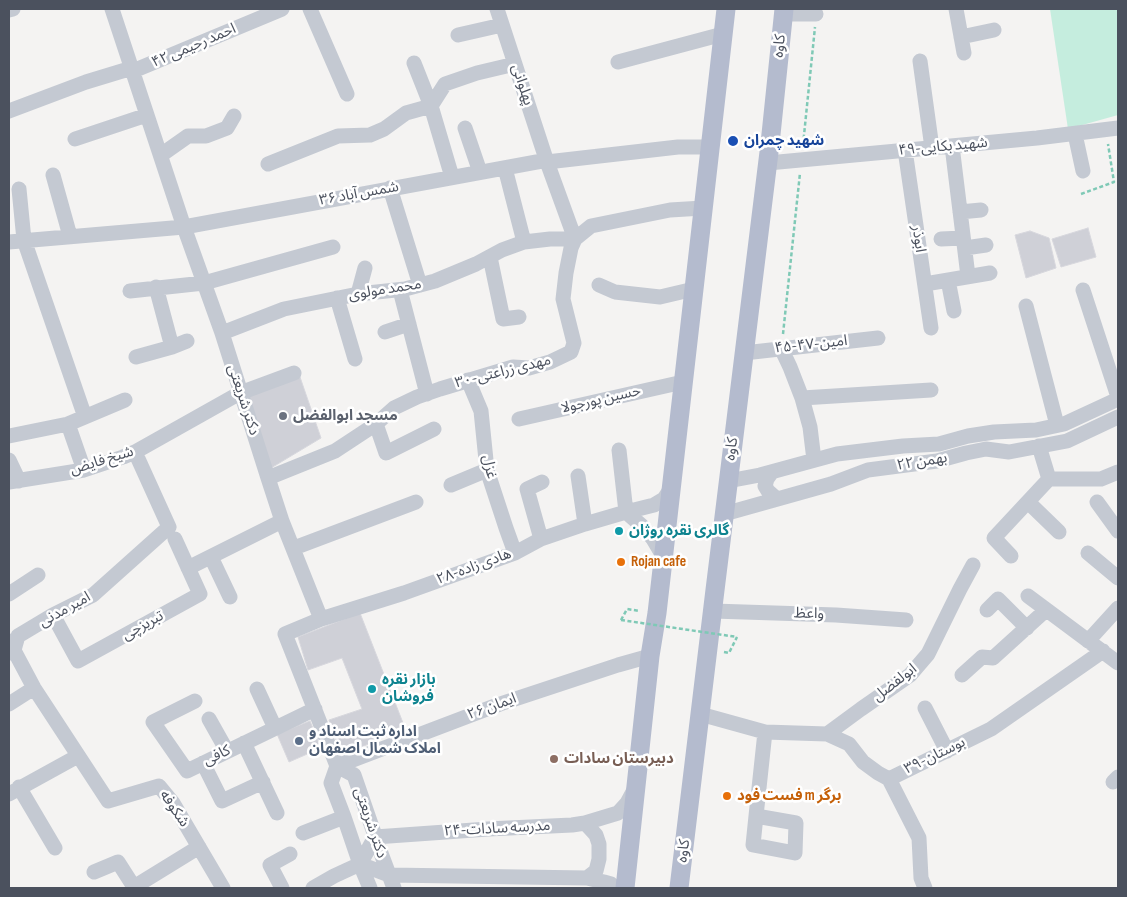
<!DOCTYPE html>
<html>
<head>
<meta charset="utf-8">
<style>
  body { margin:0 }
  #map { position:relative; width:1127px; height:897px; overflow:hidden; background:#f4f3f2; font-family:"Sofia Sans Condensed",sans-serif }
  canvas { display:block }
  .frame { position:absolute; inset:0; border:10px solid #4b515e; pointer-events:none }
</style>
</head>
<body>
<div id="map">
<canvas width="1127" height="897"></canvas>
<div class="frame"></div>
</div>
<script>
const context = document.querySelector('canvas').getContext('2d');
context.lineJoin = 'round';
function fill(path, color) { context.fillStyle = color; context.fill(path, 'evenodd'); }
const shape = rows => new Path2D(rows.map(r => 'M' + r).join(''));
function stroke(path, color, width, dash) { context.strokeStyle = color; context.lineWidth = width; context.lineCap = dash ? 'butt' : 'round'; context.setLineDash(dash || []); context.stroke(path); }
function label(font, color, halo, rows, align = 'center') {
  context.font = font + ' "Sofia Sans Condensed","Noto Sans Arabic",sans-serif'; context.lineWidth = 5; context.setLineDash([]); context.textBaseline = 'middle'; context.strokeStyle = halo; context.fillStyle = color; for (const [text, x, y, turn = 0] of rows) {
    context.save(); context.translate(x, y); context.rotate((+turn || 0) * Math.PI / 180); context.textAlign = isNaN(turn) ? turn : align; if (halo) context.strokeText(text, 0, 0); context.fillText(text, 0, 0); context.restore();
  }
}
fill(shape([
  [1050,9,1117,9,1118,13,1118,115,1068,129]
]), '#c5edde');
const building = shape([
  [1088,228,1096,257,1061,267,1052,239,1088,228],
  [1030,231,1049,238,1056,268,1026,278,1015,235,1030,231],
  [300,377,321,438,271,468,244,394,300,377],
  [360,613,405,728,341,756,329,720,362,709,342,658,308,670,298,637,360,613],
  [310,721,321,748,289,762,277,734,310,721]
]);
fill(building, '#cfd0d7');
stroke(building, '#d7d7dd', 1);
stroke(shape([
  [803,145,815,27],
  [1081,194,1114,182,1108,144],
  [783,334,800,173],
  [621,620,627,609,640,611],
  [724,652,729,653,737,637]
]), '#7fc9b6', 2.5, [4, 2.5]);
stroke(shape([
  [112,9,184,227,222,333,268,478,282,521,321,619,285,634,337,766,331,783,344,817,360,864,370,888],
  [310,9,347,94],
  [956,9,964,53],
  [9,10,13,9],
  [783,14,816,14],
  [458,35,502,25],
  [961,37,994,30],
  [920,61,932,148],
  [618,62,723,34],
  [414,63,431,106,452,177],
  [133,71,282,9],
  [9,111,86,82,132,68],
  [465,128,480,172],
  [1075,134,1083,171],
  [75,139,147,115],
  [952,146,968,276],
  [905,150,931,328],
  [161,155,188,136,206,136,227,128,234,116],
  [768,163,1037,138,1118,128],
  [268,164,338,136,370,135,384,129,406,113,431,106,445,84,477,73,515,64],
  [505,168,524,242],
  [53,175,70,236],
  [390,188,420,285],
  [19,189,24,240,85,417],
  [960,212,981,210],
  [941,239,963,238],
  [9,242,184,227,542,161,547,162,678,147,710,147],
  [965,248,986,245],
  [490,257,503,319,519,317],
  [948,280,954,311],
  [925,284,990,273],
  [599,285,615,292,660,297,694,289],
  [156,287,172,347],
  [400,290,427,394],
  [1083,290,1118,397],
  [130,291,204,283,333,247],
  [358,294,365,268],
  [337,298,355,359],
  [1026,306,1057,425],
  [385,332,409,324],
  [222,333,284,309,358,294,405,289,435,281,476,264,502,250,524,242,550,239,575,239,547,162,497,9],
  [781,348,790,367,802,398,810,427,814,460],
  [744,353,878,338],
  [136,357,172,347,187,341],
  [468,380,481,411,487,470,506,528,515,553],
  [802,398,931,390],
  [519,419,683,382],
  [68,424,84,470],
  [376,424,386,453,434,429],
  [9,436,68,424,125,400],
  [1039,446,1049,479],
  [9,460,19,481],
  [772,472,767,479,765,486,768,491,777,499],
  [578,476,585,524],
  [268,478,335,451,376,424,394,408,417,397,440,389,513,367,529,368,550,362,571,352,574,343,563,299,566,273,571,248,575,239,591,226,670,210,703,208],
  [1049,479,1101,479,1118,472],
  [728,481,760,475,837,454,903,446,939,444,968,436,994,432,1036,430,1064,424,1118,399],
  [9,482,84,470,123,457,135,452,240,393,294,373],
  [451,485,487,470],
  [1028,502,1059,532],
  [1097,502,1118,531],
  [724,514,831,484,868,470,937,461,966,453,986,449,1009,452,1067,441,1118,417],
  [541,539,527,489,542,482],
  [294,548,416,502],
  [1088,553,1118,578],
  [663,556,653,539,642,526,626,512,654,505,664,499,671,488],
  [1011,556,994,538,1049,479],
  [211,557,230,597],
  [188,568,282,521],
  [9,594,38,575],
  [1028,596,1118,663],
  [987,610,998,599,1027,628],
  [713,611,836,615,906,620],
  [53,615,78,661,200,594,175,539],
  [321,619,404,593,515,553,541,539,585,524,626,512,619,450],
  [9,641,34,688,108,801,159,786,173,803,223,888],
  [1088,641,1118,608],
  [10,653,14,650,18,636,53,615,93,595,169,527,135,452],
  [962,675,982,657,993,658,1046,610],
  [257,689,275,728],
  [195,701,153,722,187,771,315,709],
  [9,704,34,688],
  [925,708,947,751],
  [700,714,765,732,827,734,849,744,863,762,878,773,889,779,991,729,1103,651],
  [209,719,227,751],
  [827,734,861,709,910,675,928,654,960,589,973,565],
  [244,743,277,813],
  [203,763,222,801,263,782],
  [337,766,500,704,618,665,650,656],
  [337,766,354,775,382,856,394,888],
  [889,779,919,838,921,878,925,888],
  [1113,782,1118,777],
  [19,787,55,848],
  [9,794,78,756],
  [756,816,796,823,795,853,753,845,756,816,765,732],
  [585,823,596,835,599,844,599,859,596,871,587,878],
  [303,833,344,817],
  [360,864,375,837,488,829,572,825,585,823,618,813,627,803,634,790],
  [360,864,389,875,587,878,604,882,611,884,616,888],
  [94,872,118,862,134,887,199,847],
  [282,888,270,865,290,854],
  [313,888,334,876,360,864]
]), '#c4c9d2', 15);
stroke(shape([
  [625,888,650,656,657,613,726,9],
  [679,888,715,590,770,144,784,9]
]), '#b4bbce', 19);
stroke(shape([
  [621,620,737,637]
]), '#7fc9b6', 2.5, [4, 2.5]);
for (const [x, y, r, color] of [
  [733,141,6,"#1a4fb4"],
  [283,416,5,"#6b7280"],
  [619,531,5,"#0f9aa8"],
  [621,562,5,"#e8710a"],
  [372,689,5,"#0f9aa8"],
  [299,741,5,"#5c6f8a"],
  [554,759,5,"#8d6e63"],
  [727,796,5,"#e8710a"]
]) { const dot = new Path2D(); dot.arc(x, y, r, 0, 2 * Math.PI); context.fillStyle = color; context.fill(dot); stroke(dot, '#fff', 2); }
label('15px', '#4b515e', '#fff', [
  ["۴۲ احمد رحیمی",194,46,-23],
  ["کاوه",780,46,-84],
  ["پهلوانی",522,85,72],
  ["۴۹-شهید بکایی",943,147,-5],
  ["شمس آباد ۳۶",359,194,-10],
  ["ابوذر",918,239,82],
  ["محمد مولوی",385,290,-9],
  ["۴۵-۴۷-امین",811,345,-6],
  ["۳۰-مهدی زراعتی",503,372,-14],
  ["دکتر شریعتی",243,400,72],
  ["حسین پورجولا",601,400,-13],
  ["کاوه",732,449,-83],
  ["شیخ فایض",102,461,-17],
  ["۲۲ بهمن",922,462,-9],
  ["غزل",489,467,79],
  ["۲۸-هادی زاده",474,567,-20],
  ["امیر مدنی",65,610,-29],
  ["واعظ",809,614,2],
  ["تبریزچی",143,626,-29],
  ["ابولفضل",895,683,-38],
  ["۲۶ ایمان",492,707,-20],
  ["کافی",217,756,-26],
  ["۳۹-بوستان",935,756,-26],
  ["شکوفه",174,809,56],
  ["دکتر شریعتی",370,823,71],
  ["۲۴-مدرسه سادات",497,829,-3],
  ["کاوه",684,851,-83]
]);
label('bold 15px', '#164399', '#fff', [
  ["شهید چمران",744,141]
], 'left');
label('bold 15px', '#5b616d', '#fff', [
  ["مسجد ابوالفضل",293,416]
], 'left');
label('bold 15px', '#0d838f', '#fff', [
  ["گالری نقره روژان",629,531],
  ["بازار نقره",382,680],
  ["فروشان",382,697]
], 'left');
label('bold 15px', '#c56008', '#fff', [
  ["Rojan cafe",631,562],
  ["فست فود m برگر",737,796]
], 'left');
label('bold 15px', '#4e5e75', '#fff', [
  ["اداره ثبت اسناد و",309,732],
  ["املاک شمال اصفهان",309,749]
], 'left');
label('bold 15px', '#785e54', '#fff', [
  ["دبیرستان سادات",564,759]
], 'left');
</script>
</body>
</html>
